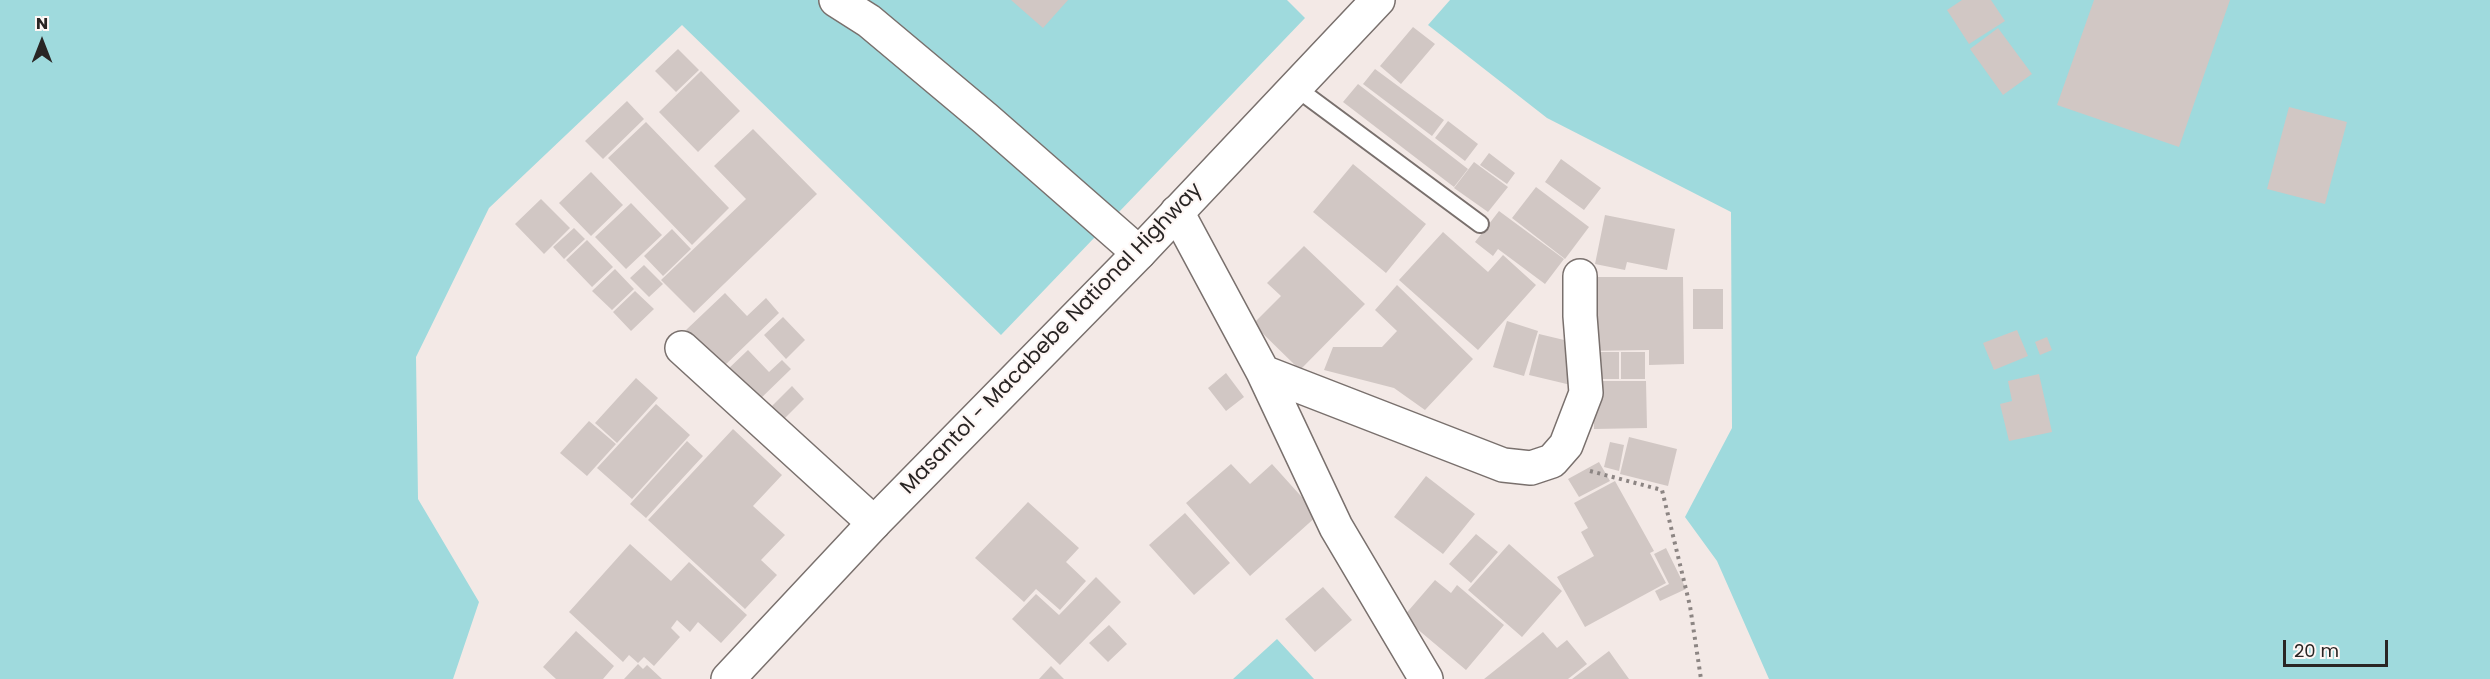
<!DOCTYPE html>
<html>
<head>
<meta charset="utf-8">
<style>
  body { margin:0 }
  #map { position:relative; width:2490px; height:679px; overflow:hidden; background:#f3e9e6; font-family:Poppins,sans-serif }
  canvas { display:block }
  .north { position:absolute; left:12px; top:12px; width:60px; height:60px; -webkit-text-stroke:4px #fef7f5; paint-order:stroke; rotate:0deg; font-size:16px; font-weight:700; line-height:24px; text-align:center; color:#292524 }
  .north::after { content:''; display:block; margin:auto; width:21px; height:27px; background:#292524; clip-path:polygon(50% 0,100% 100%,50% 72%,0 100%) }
  .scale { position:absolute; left:2283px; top:640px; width:105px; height:27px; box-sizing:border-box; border:3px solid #292524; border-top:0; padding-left:8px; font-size:18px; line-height:21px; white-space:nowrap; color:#292524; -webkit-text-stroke:4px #fef7f5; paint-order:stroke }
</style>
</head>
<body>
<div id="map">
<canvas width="2490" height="679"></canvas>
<div class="north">N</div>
<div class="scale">20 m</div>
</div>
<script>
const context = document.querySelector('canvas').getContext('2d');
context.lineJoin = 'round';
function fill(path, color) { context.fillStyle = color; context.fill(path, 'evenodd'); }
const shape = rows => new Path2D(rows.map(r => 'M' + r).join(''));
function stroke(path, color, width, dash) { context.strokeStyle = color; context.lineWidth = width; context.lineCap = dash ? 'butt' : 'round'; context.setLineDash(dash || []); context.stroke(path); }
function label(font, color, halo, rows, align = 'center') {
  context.font = font + ' Poppins,sans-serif'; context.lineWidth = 4.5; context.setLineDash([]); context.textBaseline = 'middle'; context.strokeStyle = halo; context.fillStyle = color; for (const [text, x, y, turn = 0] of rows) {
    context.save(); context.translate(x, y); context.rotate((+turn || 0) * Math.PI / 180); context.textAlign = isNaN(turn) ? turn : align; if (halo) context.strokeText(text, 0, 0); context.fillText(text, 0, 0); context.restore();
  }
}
fill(shape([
  [0,0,1287,0,1305,18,1001,335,682,25,489,208,416,357,418,499,479,602,453,679,0,679],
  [1450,0,2490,0,2490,679,1769,679,1717,561,1685,517,1732,428,1731,212,1547,118,1428,25],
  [1277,639,1314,679,1233,679]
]), '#9fdadd');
fill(shape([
  [1011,0,1068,0,1043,28],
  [1962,0,1991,0,2005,21,1969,44,1947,10],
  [2094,0,2230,0,2179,147,2057,105],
  [1413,27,1435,44,1401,84,1380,66],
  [1998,28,2032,74,2003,95,1970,49],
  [678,49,699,70,676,92,655,71],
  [1375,69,1444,120,1432,136,1363,84],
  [701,71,740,111,698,152,659,112],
  [1358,84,1468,169,1454,187,1343,102],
  [627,101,644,119,603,159,585,141],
  [2289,107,2347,122,2325,204,2267,189],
  [1448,121,1478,144,1465,161,1435,138],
  [646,122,729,208,692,245,608,158],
  [753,129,817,194,694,313,661,280,746,199,714,166],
  [1489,153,1515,173,1507,184,1480,165],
  [1561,159,1601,188,1584,210,1545,182],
  [1474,162,1508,187,1488,212,1454,188],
  [1353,164,1426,224,1386,273,1313,212],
  [591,172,623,205,591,236,559,203],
  [1536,187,1589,227,1565,259,1512,218],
  [541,199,570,228,544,254,515,224],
  [631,203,662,235,626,269,595,237],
  [1499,211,1564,259,1545,284,1498,249,1493,256,1475,242],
  [1605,215,1675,229,1667,270,1627,262,1625,270,1595,264],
  [574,228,585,239,564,259,553,247],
  [672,229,691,249,663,276,644,256],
  [1443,232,1488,272,1503,255,1536,285,1478,350,1399,280],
  [587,240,613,267,592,287,566,260],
  [1304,246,1365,304,1300,370,1253,324,1281,296,1267,283],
  [644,265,663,284,649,297,630,278],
  [615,269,634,289,612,310,592,291],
  [1584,277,1683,277,1684,364,1649,365,1649,350,1585,351],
  [1397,285,1473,359,1425,410,1394,388,1324,370,1333,347,1382,347,1397,331,1375,310],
  [1693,289,1723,289,1723,329,1693,329],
  [635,291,654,309,631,331,613,312],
  [725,293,747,316,766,298,779,313,722,368,686,330],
  [783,317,805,340,786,359,764,335],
  [1507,321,1538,331,1524,376,1493,367],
  [2017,330,2028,356,1994,370,1983,343],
  [1539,334,1581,344,1571,385,1529,375],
  [2047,337,2052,350,2040,355,2035,342],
  [748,350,769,372,782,360,791,369,757,402,726,371],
  [1594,352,1619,352,1619,379,1594,379],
  [1621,352,1645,352,1645,379,1621,379],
  [1226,373,1244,397,1226,411,1208,388],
  [2039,374,2052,432,2009,441,2000,404,2012,401,2008,381],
  [636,378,658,398,617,443,595,423],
  [1594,381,1646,381,1647,428,1594,429],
  [792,386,804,399,777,426,765,413],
  [656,404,690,435,632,499,597,468],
  [589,421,616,444,587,476,560,453],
  [733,429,782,475,753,506,785,535,761,560,777,575,745,609,648,520],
  [1629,437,1677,449,1668,486,1620,474],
  [687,441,703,456,646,518,630,504],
  [1610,442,1624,445,1619,471,1604,467],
  [1599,462,1610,481,1579,497,1568,479],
  [1231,464,1250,484,1272,464,1318,515,1250,576,1186,503],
  [1426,476,1475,514,1443,554,1394,517],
  [1615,481,1654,551,1650,553,1666,583,1585,627,1557,577,1594,556,1581,532,1588,528,1574,503],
  [1028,502,1079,548,1066,562,1086,581,1060,610,1036,589,1024,602,975,558],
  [1185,513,1230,563,1194,595,1149,545],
  [1476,534,1498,552,1471,583,1449,564],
  [630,544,671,581,689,562,747,615,721,643,698,622,690,632,677,620,671,628,680,637,654,666,644,657,638,663,629,655,623,662,569,612],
  [1509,544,1562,591,1522,637,1468,590],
  [1666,548,1686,589,1660,601,1655,591,1669,584,1654,554],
  [1096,577,1121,602,1060,665,1012,619,1036,594,1059,615],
  [1435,580,1451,593,1457,585,1504,625,1466,670,1403,617],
  [1323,587,1352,620,1315,652,1285,619],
  [1109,625,1127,644,1108,662,1089,643],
  [576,631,614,666,603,679,556,679,543,667],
  [1543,632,1557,648,1567,640,1587,664,1568,679,1484,679],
  [1609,651,1629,679,1572,679],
  [638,664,643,669,647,665,662,679,624,679],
  [1051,666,1064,679,1039,679]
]), '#d1c7c4');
const lane = shape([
  [1295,87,1480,224]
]);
const street = shape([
  [836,0,869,21,986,119,1139,253],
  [1177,212,1263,372,1336,527,1426,679],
  [682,348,874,523],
  [1263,372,1503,465,1531,468,1552,461,1566,445,1586,393,1580,316,1580,276]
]);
const secondary = shape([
  [728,679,874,523,1139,253,1378,0]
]);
stroke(lane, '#79706d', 20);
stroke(street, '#79706d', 36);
stroke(secondary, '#79706d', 36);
stroke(shape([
  [1590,471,1662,490,1690,606,1701,679]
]), '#8c8583', 4, [3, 4.5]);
stroke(lane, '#fff', 16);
stroke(street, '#fff', 33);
stroke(secondary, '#fff', 33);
label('21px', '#292524', '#fef7f5', [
  ["Masantol - Macabebe National Highway",1052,339,-46]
]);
</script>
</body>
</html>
